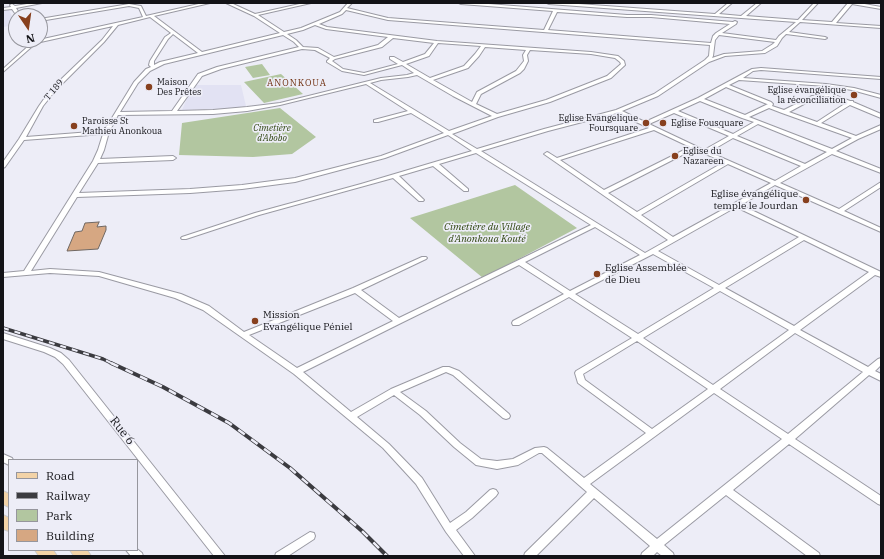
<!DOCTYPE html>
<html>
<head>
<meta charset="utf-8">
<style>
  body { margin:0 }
  #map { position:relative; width:884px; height:559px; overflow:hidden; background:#ededf7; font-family:"IBM Plex Serif",serif }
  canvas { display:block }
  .frame { position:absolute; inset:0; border:4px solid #131317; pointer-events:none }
  .legend { position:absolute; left:8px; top:459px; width:130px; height:92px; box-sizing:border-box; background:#ededf7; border:1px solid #96969d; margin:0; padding:5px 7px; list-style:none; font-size:12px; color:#131317 }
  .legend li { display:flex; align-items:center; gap:8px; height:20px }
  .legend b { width:20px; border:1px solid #96969d }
  .north { position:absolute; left:8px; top:8px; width:40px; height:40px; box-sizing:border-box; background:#ededf7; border:1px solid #96969d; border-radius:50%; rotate:167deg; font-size:11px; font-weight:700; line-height:16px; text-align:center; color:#131317 }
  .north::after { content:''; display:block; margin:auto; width:14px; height:18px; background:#87401e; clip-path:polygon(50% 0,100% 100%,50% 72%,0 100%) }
</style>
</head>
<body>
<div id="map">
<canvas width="884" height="559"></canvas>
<div class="frame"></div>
<ul class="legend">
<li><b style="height:5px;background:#f3d3a7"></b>Road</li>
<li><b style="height:5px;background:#3b3b40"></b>Railway</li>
<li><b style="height:11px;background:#b2c6a0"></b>Park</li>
<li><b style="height:11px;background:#d6a782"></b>Building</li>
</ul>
<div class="north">N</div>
</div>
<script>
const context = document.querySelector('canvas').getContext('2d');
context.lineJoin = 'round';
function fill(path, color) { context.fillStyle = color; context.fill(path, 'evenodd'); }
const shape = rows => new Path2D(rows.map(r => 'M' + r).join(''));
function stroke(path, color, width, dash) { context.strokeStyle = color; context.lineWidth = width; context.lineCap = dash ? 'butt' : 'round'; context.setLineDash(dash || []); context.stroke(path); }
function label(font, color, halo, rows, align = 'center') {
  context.font = font + ' "IBM Plex Serif",serif'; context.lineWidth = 3.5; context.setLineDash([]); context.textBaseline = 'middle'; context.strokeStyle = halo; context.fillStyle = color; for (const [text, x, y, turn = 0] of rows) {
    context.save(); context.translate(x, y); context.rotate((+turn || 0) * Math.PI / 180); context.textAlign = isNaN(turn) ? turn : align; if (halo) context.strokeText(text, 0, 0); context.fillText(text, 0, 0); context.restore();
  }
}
fill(shape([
  [9,10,16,25,3,27,3,11],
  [193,85,241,85,246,106,231,109,182,110]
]), '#e2e2f3');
fill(shape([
  [262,64,270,75,253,78,245,67],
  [281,74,303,94,264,103,244,82],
  [280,108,316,137,292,154,253,157,179,155,182,123],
  [515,185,577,228,483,278,410,218]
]), '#b2c6a0');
const building = shape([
  [99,222,97,227,106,226,106,230,98,249,67,251,75,232,82,231,85,223,99,222]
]);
fill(building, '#d6a782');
stroke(building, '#6f6762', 1);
const minor = shape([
  [33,3,42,3,16,8,21,16,17,16,12,9,3,10,3,8,11,7,10,5,12,4,15,6,33,3],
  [203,3,210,3,154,16,202,52,280,33,254,16,226,3,231,3,255,14,304,3,311,3,258,15,284,32,301,28,340,12,348,3,352,3,347,8,388,18,544,30,553,11,461,4,459,3,476,3,627,15,651,15,733,22,735,21,737,22,736,24,722,33,776,40,779,36,796,22,549,4,547,3,565,3,715,14,728,3,732,3,719,14,741,16,757,3,761,3,746,16,798,20,814,3,818,3,802,20,832,22,848,3,859,3,881,7,881,9,852,4,836,23,881,26,881,28,800,22,789,32,825,37,827,38,825,39,786,34,782,38,777,46,765,53,725,56,709,62,658,96,622,111,645,122,698,98,752,69,761,68,881,77,881,79,761,70,753,71,743,78,826,84,854,88,881,95,881,98,852,90,826,86,739,80,729,85,771,102,773,104,772,106,784,110,812,96,829,93,850,101,853,101,853,102,881,114,881,118,850,105,821,123,856,136,881,125,881,129,858,139,836,151,881,169,881,173,832,154,780,183,839,209,881,182,881,187,844,211,881,228,881,232,775,185,741,205,881,272,881,277,875,275,800,330,868,367,878,359,881,358,881,365,875,371,881,374,881,381,869,375,795,439,881,496,881,505,878,504,789,444,733,490,819,553,820,556,807,556,726,495,664,545,673,553,674,556,662,556,657,552,653,556,641,556,642,553,650,546,594,498,536,556,524,556,525,553,587,492,542,453,539,453,518,465,497,469,476,465,454,447,420,415,394,395,357,417,389,444,422,478,450,523,466,512,490,490,493,489,496,490,498,493,496,496,472,518,456,530,475,556,464,556,446,532,416,484,383,448,294,374,203,310,175,298,99,276,50,273,3,277,3,273,24,271,93,161,98,150,103,134,24,140,5,167,3,168,3,162,19,139,39,106,51,89,102,40,113,26,36,43,3,72,3,69,34,41,143,17,139,8,129,6,40,21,40,19,129,4,141,6,146,16,203,3],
  [346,10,388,20,710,45,709,56,705,60,654,94,616,110,544,129,477,149,452,134,498,117,550,102,611,78,625,65,624,61,618,56,591,52,437,41,327,27,319,24,342,14,346,10],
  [557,12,627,17,651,17,730,24,716,33,713,36,711,43,548,30,557,12],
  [150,17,171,33,165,37,150,61,149,65,151,67,146,69,134,82,104,131,26,137,43,106,55,91,104,42,118,25,150,17],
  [315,25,326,29,388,37,378,45,334,57,318,48,303,47,296,40,287,34,303,30,315,25],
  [173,34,198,53,160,62,154,65,154,61,168,39,173,34],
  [283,35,294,42,299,47,217,67,198,74,172,111,120,112,138,83,150,71,164,64,283,35],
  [719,35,775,42,773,44,762,51,724,54,712,58,713,56,715,40,719,35],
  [393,38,434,43,425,54,403,62,394,57,390,57,390,59,398,64,364,73,343,69,332,61,335,59,382,47,393,38],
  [438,43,481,46,475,54,464,66,430,78,406,64,429,56,438,43],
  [485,47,526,50,523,55,524,61,516,71,477,92,472,102,433,80,468,68,479,56,485,47],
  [302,49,315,50,330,58,327,61,327,62,342,71,364,75,402,65,414,73,407,75,381,78,280,103,247,107,213,110,177,111,202,76,221,69,302,49],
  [530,50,591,54,615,58,620,62,621,64,607,76,546,100,497,114,476,104,481,94,520,73,524,69,528,61,527,55,530,50],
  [417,75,453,96,492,116,449,131,370,83,381,80,408,77,417,75],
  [366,84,408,111,374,120,374,122,378,122,411,113,444,133,381,156,295,178,242,185,190,189,79,193,98,163,173,160,176,158,173,156,100,159,104,150,109,132,118,115,213,114,247,111,280,105,366,84],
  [726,87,767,104,768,104,745,115,704,99,726,87],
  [829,96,846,103,817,122,789,112,815,98,829,96],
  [700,101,742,118,754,122,733,134,678,111,700,101],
  [769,108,782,113,852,138,832,149,749,117,769,108],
  [617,113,649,128,557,158,549,153,547,152,544,154,668,240,645,253,481,151,548,131,617,113],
  [674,113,729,136,704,150,649,124,674,113],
  [758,124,827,152,805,164,737,136,758,124],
  [654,130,690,147,604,190,560,160,654,130],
  [448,135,472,151,361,184,255,213,182,237,181,238,182,239,186,239,259,215,393,178,419,201,423,201,424,200,423,199,399,176,433,166,464,191,468,191,468,189,439,164,476,153,591,225,399,318,361,290,426,259,427,258,426,257,422,257,353,288,244,332,209,306,181,294,99,272,50,269,31,271,77,197,190,193,242,189,295,182,385,158,448,135],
  [733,138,801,166,775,181,709,152,733,138],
  [694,149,724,162,637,212,608,193,694,149],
  [728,164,771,183,673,237,641,215,728,164],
  [736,207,799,237,719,285,658,251,736,207],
  [595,227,640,255,570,291,525,262,595,227],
  [804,240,869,272,794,326,725,288,804,240],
  [653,254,714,288,638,334,575,294,653,254],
  [519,265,564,294,513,321,512,323,513,325,519,325,569,297,632,338,576,371,575,373,578,383,646,433,584,478,547,448,544,447,535,448,513,459,497,461,481,459,460,443,426,411,400,392,446,372,453,375,503,418,506,419,509,418,510,416,509,414,459,371,449,367,443,367,391,389,351,412,303,372,401,323,519,265],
  [720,291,789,330,713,385,643,338,720,291],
  [355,293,393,321,297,368,249,335,355,293],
  [795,333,863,372,788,434,720,389,795,333],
  [637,341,708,389,652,429,585,380,583,374,637,341],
  [714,393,782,439,657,539,590,484,714,393],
  [3,333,50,348,61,353,69,360,225,556,214,556,63,364,55,357,44,352,3,339,3,333],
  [3,454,12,458,13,460,9,460,9,465,3,462,3,454],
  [310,532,314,533,315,536,314,539,288,556,275,556,276,553,310,532],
  [137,549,142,553,143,556,131,556,126,550,137,550,137,549]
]);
const primary = shape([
  [3,491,9,494,9,507,3,504,3,491],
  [3,515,9,518,9,531,3,529,3,515],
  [35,550,53,550,57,556,39,556,35,550],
  [70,550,87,550,91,556,74,556,70,550]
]);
stroke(minor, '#9a9aa3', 2);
stroke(primary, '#cbcbcc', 2);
fill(minor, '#fff');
fill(primary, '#f3d3a7');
const railFar1 = shape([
  [3,328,103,359,113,364]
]);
const rail = shape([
  [111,363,163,387,229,423,290,468,362,531,387,556]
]);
stroke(railFar1, '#3b3b40', 3.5);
stroke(rail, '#3b3b40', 4);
stroke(railFar1, '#ededf7', 2, [6]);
stroke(rail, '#ededf7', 2.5, [8]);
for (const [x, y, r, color] of [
  [149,87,4,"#87401e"],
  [854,95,4,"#87401e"],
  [646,123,4,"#87401e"],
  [663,123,4,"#87401e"],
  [74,126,4,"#87401e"],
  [675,156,4,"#87401e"],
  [806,200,4,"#87401e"],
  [597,274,4,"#87401e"],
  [255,321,4,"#87401e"]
]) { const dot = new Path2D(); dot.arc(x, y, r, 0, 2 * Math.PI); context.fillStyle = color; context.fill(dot); stroke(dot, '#ededf7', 1.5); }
label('9px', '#131317', '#ededf7', [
  ["Maison",157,82],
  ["Des Prêtes",157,92],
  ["Eglise évangélique",846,90,"right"],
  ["la réconciliation",846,100,"right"],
  ["Eglise Evangelique",638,118,"right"],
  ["Foursquare",638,128,"right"],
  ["Paroisse St",82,121],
  ["Mathieu Anonkoua",82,131],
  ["Eglise Fousquare",671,123],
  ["Eglise du",683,151],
  ["Nazareen",683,161]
], 'left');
context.letterSpacing = '1px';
label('9px', '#6f2f0f', '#ededf7', [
  ["ANONKOUA",297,83]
]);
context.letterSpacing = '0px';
label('9px', '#131317', '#ededf7', [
  ["T 189",54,90,-50]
]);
label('italic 9px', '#2c430c', '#ededf7', [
  ["Cimetière",272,128],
  ["d'Abobo",272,138]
]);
label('10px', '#131317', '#ededf7', [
  ["Eglise évangélique",798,194,"right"],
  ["temple le Jourdan",798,206,"right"],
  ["Eglise Assemblée",605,268],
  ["de Dieu",605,280],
  ["Mission",263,315],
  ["Evangélique Péniel",263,327]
], 'left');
label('italic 10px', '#2c430c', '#ededf7', [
  ["Cimetière du Village",487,227],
  ["d'Anonkoua Kouté",487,239]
]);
label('12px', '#131317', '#ededf7', [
  ["Rue 6",122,431,52]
]);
</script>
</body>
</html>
